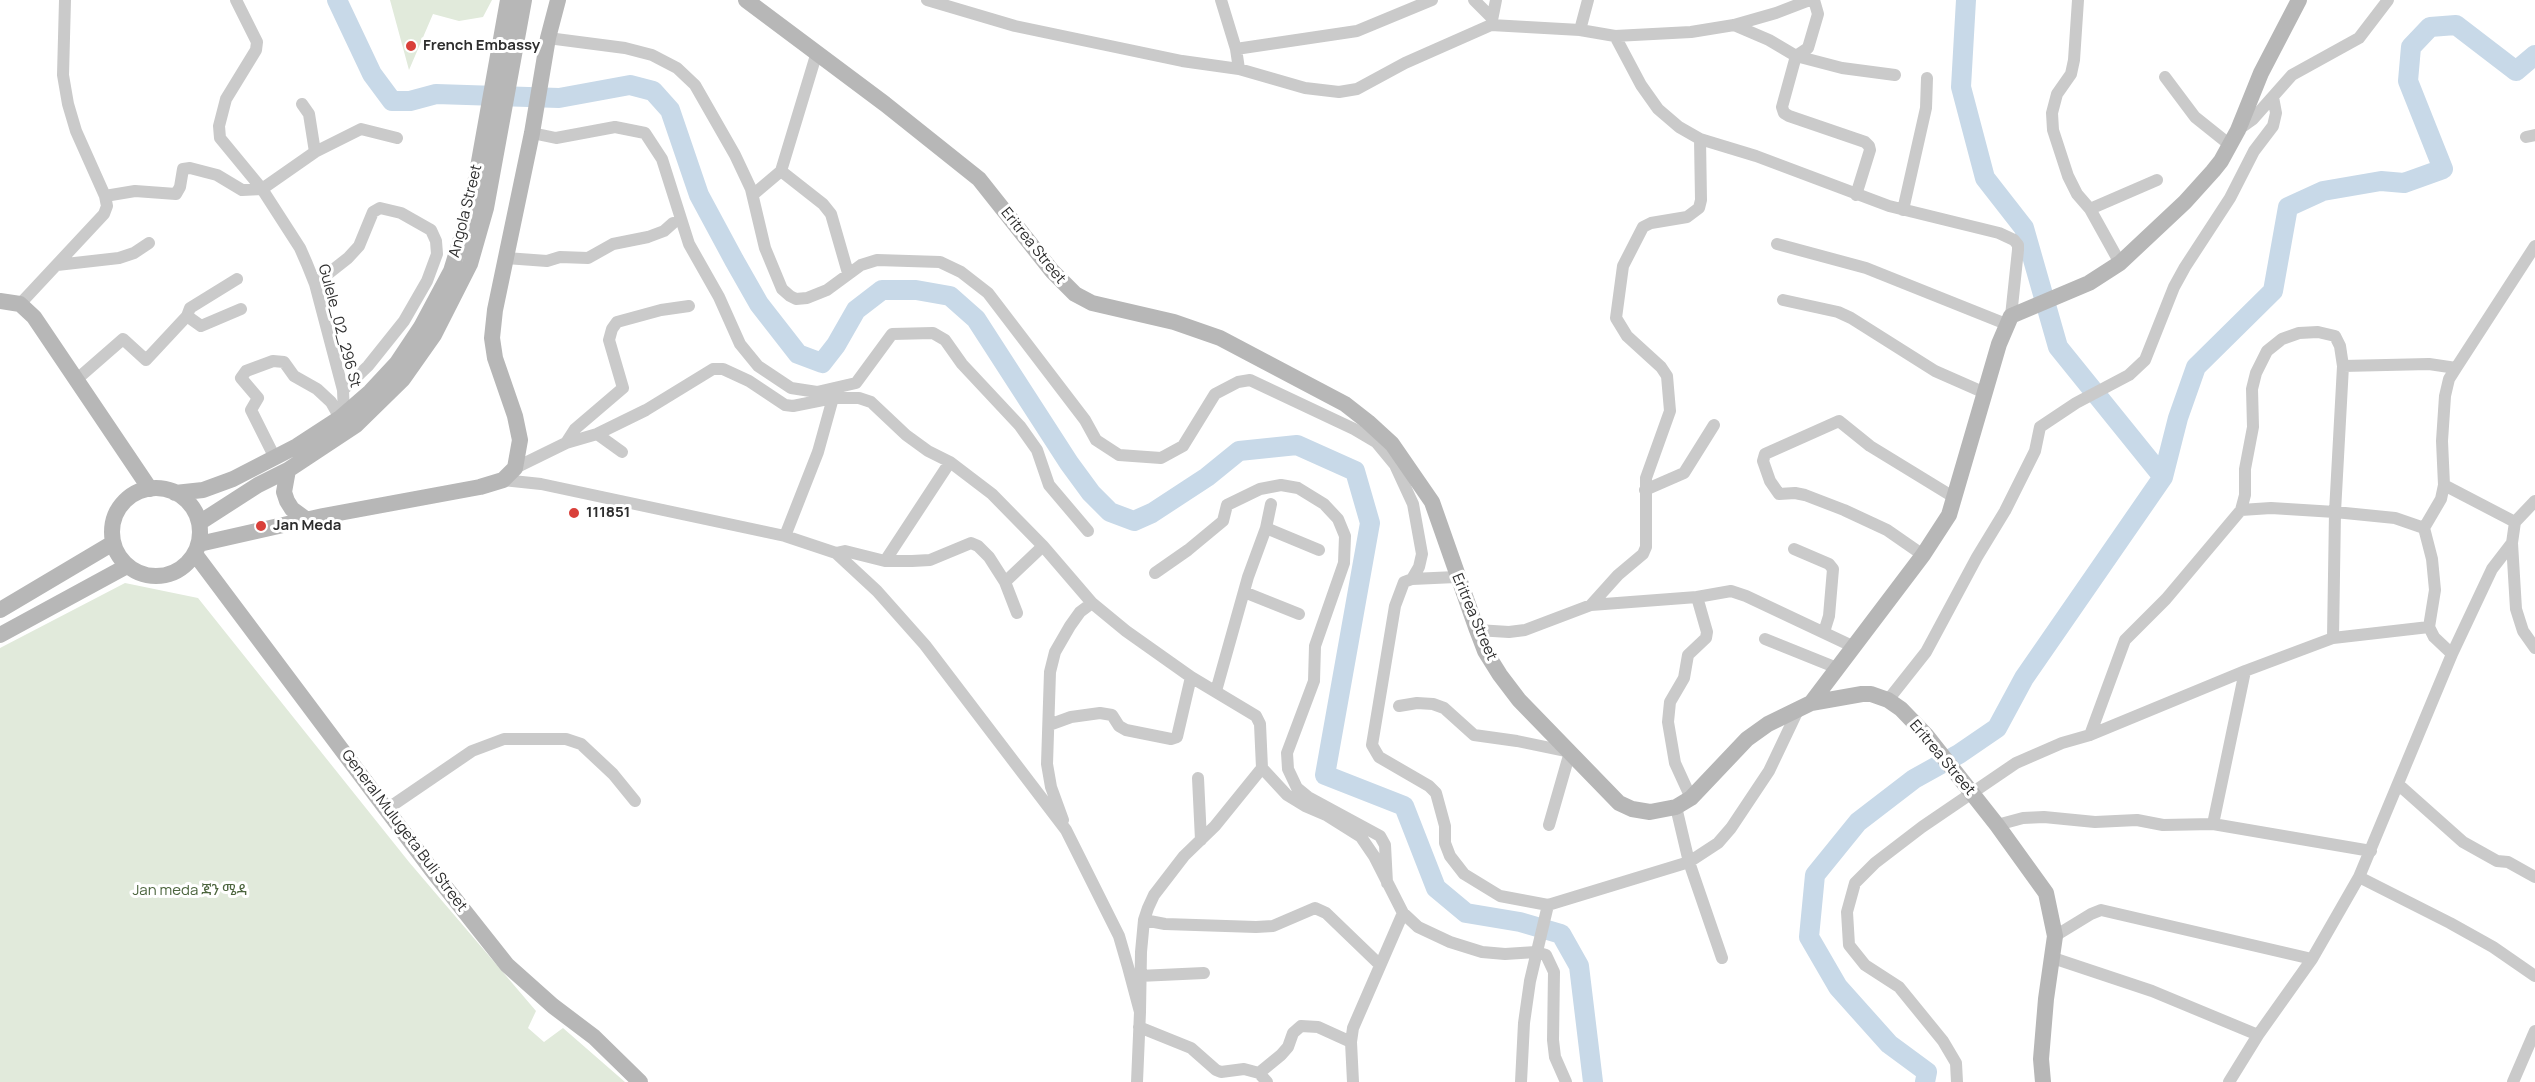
<!DOCTYPE html>
<html>
<head>
<meta charset="utf-8">
<style>
  body { margin:0 }
  canvas { display:block; background:#fff }
</style>
</head>
<body>
<canvas width="2535" height="1082"></canvas>
<script>
const context = document.querySelector('canvas').getContext('2d');
context.lineJoin = 'round';
function fill(path, color) { context.fillStyle = color; context.fill(path, 'evenodd'); }
const shape = rows => new Path2D(rows.map(r => 'M' + r).join(''));
function stroke(path, color, width, dash) { context.strokeStyle = color; context.lineWidth = width; context.lineCap = dash ? 'butt' : 'round'; context.setLineDash(dash || []); context.stroke(path); }
function label(font, color, halo, rows, align = 'center') {
  context.font = font + ' Manrope,"Noto Sans Ethiopic",sans-serif'; context.lineWidth = 6; context.setLineDash([]); context.textBaseline = 'middle'; context.strokeStyle = halo; context.fillStyle = color; for (const [text, x, y, turn = 0] of rows) {
    context.save(); context.translate(x, y); context.rotate((+turn || 0) * Math.PI / 180); context.textAlign = isNaN(turn) ? turn : align; if (halo) context.strokeText(text, 0, 0); context.fillText(text, 0, 0); context.restore();
  }
}
fill(shape([
  [390,0,492,0,483,17,459,21,433,14,409,70],
  [125,583,198,598,409,862,536,1011,528,1028,544,1042,563,1028,625,1082,0,1082,0,648]
]), '#e1eadb');
stroke(shape([
  [337,0,372,74,392,101,410,101,436,94,559,98,630,85,653,91,670,110,699,195,734,260,759,304,798,354,822,363,836,345,856,310,882,290,916,290,950,296,976,319,1069,463,1091,493,1110,512,1134,521,1152,513,1207,477,1239,451,1297,445,1355,471,1370,523,1325,775,1404,806,1436,888,1466,913,1520,922,1561,934,1579,966,1593,1082],
  [1966,0,1961,87,1985,178,2024,228,2058,347,2163,477],
  [1925,1082,1927,1072,1889,1044,1838,987,1809,937,1815,875,1858,822,1914,779,1959,754,1997,728,2024,678,2163,477,2178,418,2196,367,2273,291,2288,207,2323,191,2381,181,2404,183,2443,169,2408,81,2411,47,2430,27,2456,25,2516,71,2535,55]
]), '#c8d9e8', 20);
stroke(shape([
  [236,0,257,42,256,50,226,99,219,126,220,138,262,189,300,248,307,264,315,284,343,390,344,415],
  [927,0,1015,26,1182,61,1239,69,1305,88,1339,92,1357,89,1405,63,1491,25,1580,30,1615,36,1641,85,1658,109,1679,127,1700,139,1756,156,1889,206,1999,233,2014,240,2018,245,2018,250,2011,316],
  [1221,0,1236,49,1239,69],
  [1474,0,1492,18],
  [1814,0,1818,14,1808,48,1796,56,1782,107,1784,113,1789,116,1865,142,1869,146,1870,150,1856,195],
  [2078,0,2074,60,2071,74,2057,94,2052,113,2053,130,2068,176,2077,194,2090,209,2120,263],
  [1491,25,1496,0],
  [1734,25,1769,40,1796,56,1842,68,1895,75],
  [1580,30,1588,0],
  [1615,36,1691,32,1734,25,1776,13,1810,0],
  [548,38,625,48,652,55,677,68,695,85,735,155,751,189,765,248,782,289,790,296,796,299,807,298,827,290,861,265,877,260,940,262,961,272,988,293,1085,420,1096,440,1119,455,1161,458,1183,446,1215,394,1238,382,1250,380,1354,429,1376,442,1395,465,1413,504,1422,554,1419,567,1412,579],
  [1236,49,1357,31,1432,0],
  [2165,77,2195,117,2230,145],
  [302,104,309,114,315,152],
  [2239,129,2253,119,2292,75,2359,38,2388,0],
  [532,133,556,138,615,127,645,133,662,159,689,244,719,297,740,344,758,366,791,388,817,392,856,383,892,334,933,333,945,340,962,364,1020,426,1037,450,1049,485,1088,531],
  [2526,137,2535,135],
  [781,171,823,204,831,214,848,273],
  [262,189,315,152,361,129,397,138],
  [755,193,781,171,817,52],
  [105,196,135,191,176,194,180,187,183,169,190,168,217,175,242,190,262,189],
  [2090,209,2157,180],
  [1903,210,1926,108,1927,78],
  [1777,244,1866,268,2006,324],
  [506,258,547,261,560,257,588,258,613,244,648,237,664,231,673,223],
  [57,265,119,258,134,253,149,243],
  [315,284,348,258,359,246,373,212,380,208,401,213,431,230,436,241,437,254,427,281,404,321,368,366,343,390],
  [1783,300,1838,312,1851,318,1935,371,1985,393],
  [20,304,104,214,107,206,105,196,76,131,68,104,63,75,65,0],
  [187,316,190,308,237,279],
  [2456,368,2535,246],
  [76,380,123,339,146,360,187,316,201,326,241,309],
  [597,434,622,452],
  [566,443,575,429,623,388,609,340,612,329,617,322,661,310,689,306],
  [275,458,251,410,258,398,241,378,246,371,273,361,284,362,294,376,317,389,331,402,340,418],
  [515,468,566,443,597,434,646,410,713,369,723,369,749,381,785,405,793,406,833,398,859,398,871,402,906,435,928,451,950,462,992,494,1043,546,1092,603,1126,631,1191,677,1256,716,1260,724,1262,768,1215,826,1184,856,1154,895,1148,908,1144,920,1141,952,1140,1012],
  [503,480,541,484,785,536,836,553,877,591,925,645,1066,830,1119,936,1128,967,1140,1012,1137,1082],
  [1645,490,1684,473,1714,425],
  [2241,510,2245,495,2245,469,2253,427,2252,389,2256,373,2267,351,2282,339,2299,333,2318,332,2335,336,2340,346,2343,366],
  [2515,522,2535,501],
  [1266,528,1319,550],
  [2424,528,2441,499,2444,485],
  [785,536,818,452,833,398],
  [1794,549,1829,564,1833,569,1829,616,1824,632],
  [836,553,845,551,885,561,912,561,930,560,971,543,978,546,989,557,1005,582,1017,613],
  [1923,555,1887,530,1844,510,1805,495,1795,493,1779,494,1770,481,1763,461,1765,454,1839,421,1870,446,1955,498],
  [885,561,950,462],
  [1155,573,1188,550,1223,521,1227,505,1260,489,1281,485,1298,488,1324,504,1338,519,1345,536,1344,563,1315,646,1314,681,1287,753,1288,769,1297,788,1308,797,1380,836,1385,845,1387,883],
  [1456,577,1412,579,1404,582,1395,606,1372,745,1379,757,1429,786,1436,793,1445,826,1445,843,1450,856,1464,874,1500,896,1548,905,1689,862,1718,843,1731,828,1769,771,1799,708],
  [1005,582,1043,546],
  [1244,592,1299,614],
  [1591,605,1618,575,1643,554,1646,547,1646,478,1670,411,1667,376,1661,367,1627,336,1616,318,1623,266,1643,227,1651,223,1687,217,1699,208,1701,200,1700,139],
  [2429,627,2434,637,2452,654,2492,569,2512,543],
  [1477,630,1509,632,1525,630,1591,605,1697,597],
  [1765,639,1837,668],
  [1216,691,1248,577,1266,528,1271,504],
  [1888,700,1926,652,1977,557,2005,511,2035,451,2040,427,2076,403,2129,375,2145,360,2174,287,2185,267,2230,198,2254,151,2273,126,2276,113,2273,97],
  [1399,706,1417,703,1433,704,1444,708,1474,735,1517,741,1570,752,1549,825],
  [1049,725,1071,717,1100,713,1112,715,1119,726,1126,730,1171,739,1177,737,1191,677],
  [2090,735,2125,640,2166,599,2241,510,2271,508,2335,512,2333,638],
  [1262,768,1287,795,1305,806,1326,815,1361,837,1374,856,1403,913,1418,927,1450,942,1482,952,1505,954,1536,952,1546,955,1554,972,1553,1040,1555,1057,1566,1082],
  [1198,778,1201,840],
  [2399,785,2463,842,2497,861,2508,862,2535,877],
  [1691,798,1675,763,1668,722,1670,702,1684,678,1688,655,1706,638,1707,632,1697,597,1731,591,1746,596,1852,646],
  [1676,807,1689,862,1722,958],
  [387,809,472,751,504,739,566,739,581,744,613,774,635,801],
  [1063,820,1051,787,1047,764,1050,672,1055,652,1070,626,1080,612,1092,603],
  [2213,824,2245,671],
  [1997,825,2023,818,2044,817,2095,822,2137,820,2163,825,2213,824,2371,851],
  [2359,877,2450,923,2493,947,2535,976],
  [1144,920,1165,924,1256,927,1273,926,1315,908,1326,913,1380,965],
  [2055,936,2091,914,2101,910,2312,959],
  [2053,958,2152,991,2258,1035],
  [1139,976,1204,973],
  [1139,1027,1191,1048,1216,1070,1221,1072,1244,1069,1259,1073,1267,1082],
  [1259,1073,1281,1055,1288,1047,1293,1033,1301,1026,1318,1027,1351,1042],
  [1353,1082,1351,1042,1353,1028,1403,913],
  [1521,1082,1524,1023,1530,981,1548,905],
  [1957,1082,1956,1063,1943,1041,1899,987,1865,965,1849,945,1847,912,1855,883,1875,863,1922,827,2016,763,2062,743,2090,735,2245,671,2333,638,2429,627,2435,590,2432,559,2424,528,2395,518,2335,512,2343,366,2429,364,2456,368,2449,379,2445,396,2442,441,2444,485,2515,522,2512,543,2516,609,2523,631,2535,648],
  [2229,1082,2258,1035,2312,959,2359,877,2452,654],
  [2513,1082,2535,1031]
]), '#cacaca', 12);
stroke(shape([
  [746,0,885,104,979,179,1052,271,1075,294,1092,303,1174,322,1220,338,1345,404,1368,422,1392,444,1432,502,1477,630,1485,651,1500,675,1519,700,1619,803,1632,809,1650,812,1676,807,1691,798,1747,739,1768,724,1811,703,1862,694,1871,694,1888,700,1901,709,1926,735,1997,825,2046,893,2055,936,2046,999,2041,1059,2043,1082],
  [0,301,20,304,34,317,150,489],
  [288,470,284,492,287,501,292,509,307,520],
  '112 532a44 44 0 1 1 88 0a44 44 0 1 1-88 0Z',
  [175,493,203,490,233,479,297,446,340,418,370,392,397,363,421,327,451,271,463,232,473,195,508,0],
  [199,523,258,485,288,470,356,425,403,379,434,335,470,264,486,208,524,0],
  [199,544,323,516,480,487,503,480,515,468,520,440,515,416,495,358,492,338,495,310,532,133,548,38,558,0],
  [195,554,431,869,507,965,553,1006,594,1037,640,1082],
  [0,610,113,543],
  [0,635,127,566],
  [1811,703,1923,555,1949,515,1999,344,2011,316,2089,283,2120,263,2185,202,2213,171,2221,161,2238,130,2261,73,2299,0]
]), '#b7b7b7', 16);
for (const [x, y, r, color] of [
  [411,46,6,"#d9403a"],
  [574,513,6,"#d9403a"],
  [261,526,6,"#d9403a"]
]) { const dot = new Path2D(); dot.arc(x, y, r, 0, 2 * Math.PI); context.fillStyle = color; context.fill(dot); stroke(dot, '#fff', 2); }
label('bold 15px', '#2d2d2d', '#fff', [
  ["French Embassy",423,46],
  ["111851",586,513],
  ["Jan Meda",273,526]
], 'left');
label('15px', '#2d2d2d', '#fff', [
  ["Angola Street",466,211,-76],
  ["Eritrea Street",1033,246,51],
  ["Gulele_02_296 St",339,326,75],
  ["Eritrea Street",1474,617,67],
  ["Eritrea Street",1942,758,50],
  ["General Mulugeta Buli Street",404,831,53]
]);
label('15px', '#4c653e', '#fff', [
  ["Jan meda ጃን ሜዳ",190,891]
]);
</script>
</body>
</html>
